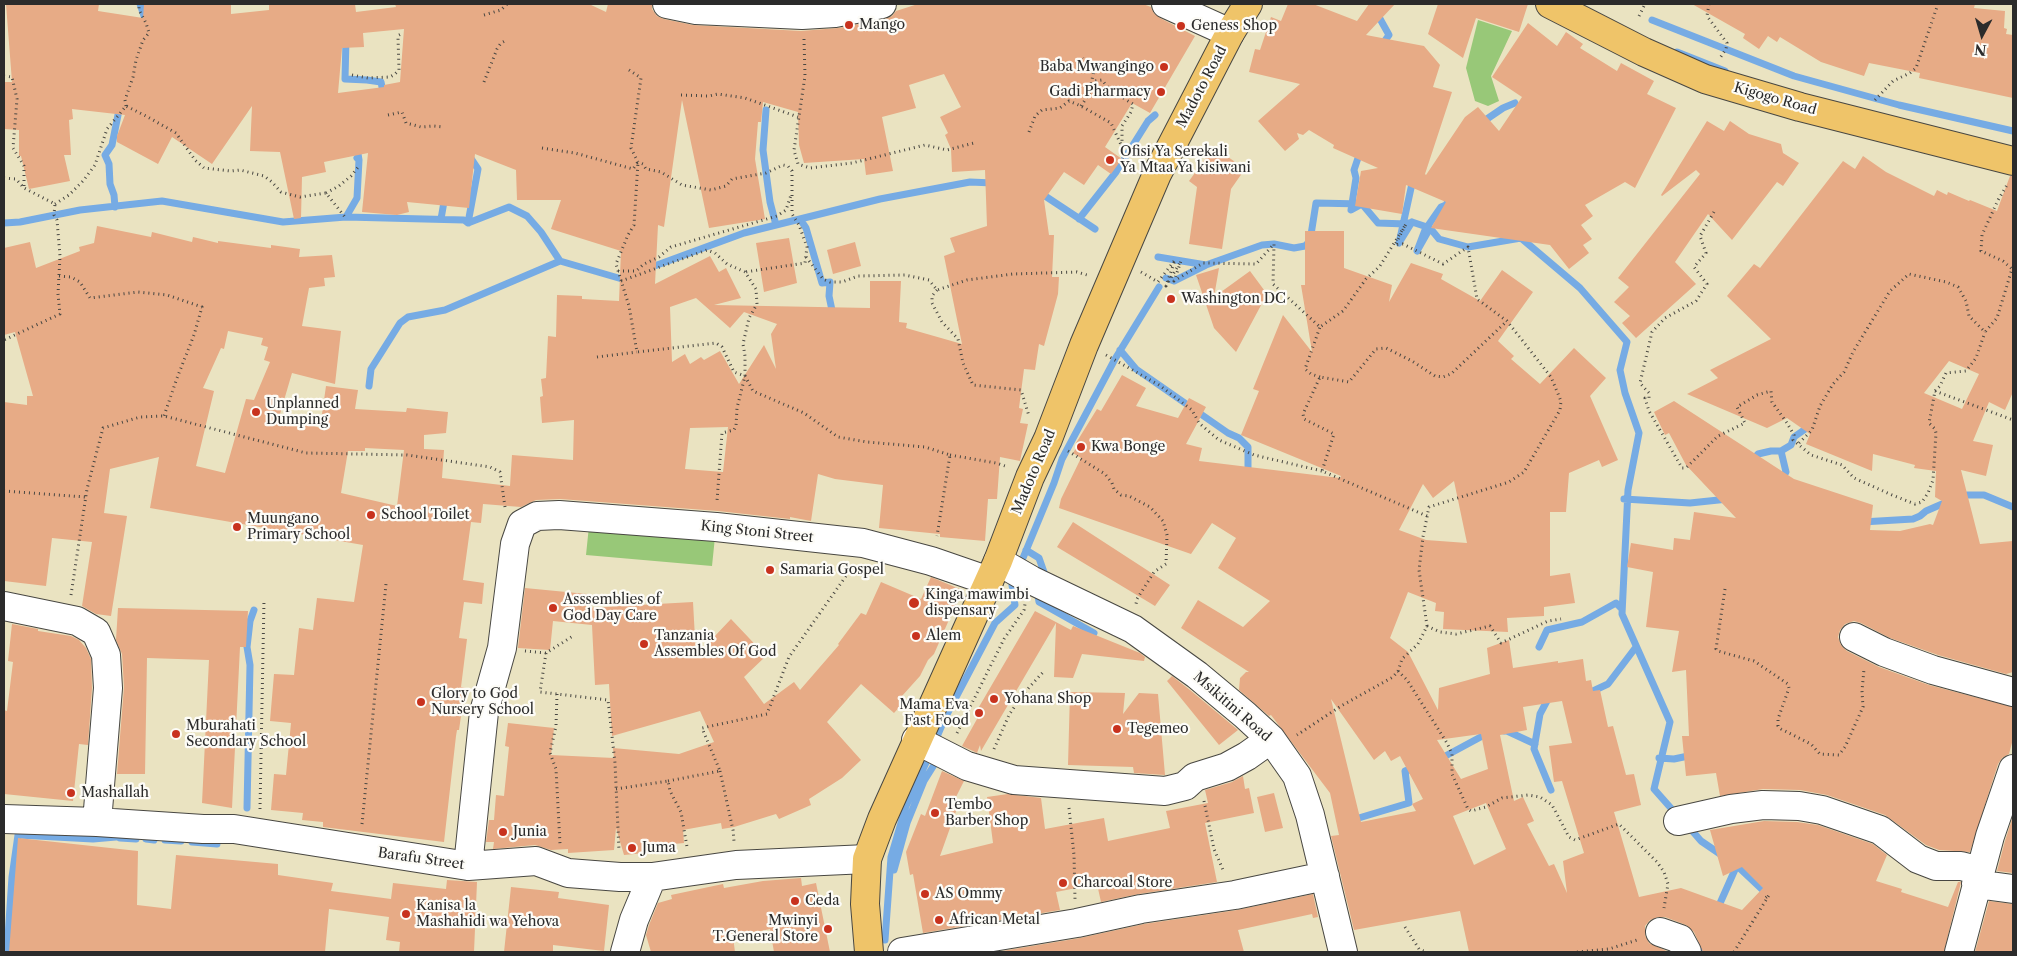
<!DOCTYPE html>
<html>
<head>
<meta charset="utf-8">
<style>
  body { margin:0 }
  #map { position:relative; width:2017px; height:956px; overflow:hidden; background:#eae3c1; font-family:"Libre Caslon Text",serif }
  canvas { display:block }
  .frame { position:absolute; inset:0; border:5px solid #2b2b2b; pointer-events:none }
  .north { position:absolute; left:1957px; top:10px; width:50px; height:50px; -webkit-text-stroke:4px #fdfcf7; paint-order:stroke; rotate:186deg; font-size:14px; font-weight:700; line-height:20px; text-align:center; color:#2b2b2b }
  .north::after { content:''; display:block; margin:auto; width:18px; height:22px; background:#2b2b2b; clip-path:polygon(50% 0,100% 100%,50% 72%,0 100%) }
</style>
</head>
<body>
<div id="map">
<canvas width="2017" height="956"></canvas>
<div class="frame"></div>
<div class="north">N</div>
</div>
<script>
const context = document.querySelector('canvas').getContext('2d');
context.lineJoin = 'round';
function fill(path, color) { context.fillStyle = color; context.fill(path, 'evenodd'); }
const shape = rows => new Path2D(rows.map(r => 'M' + r).join(''));
function stroke(path, color, width, dash) { context.strokeStyle = color; context.lineWidth = width; context.lineCap = dash ? 'butt' : 'round'; context.setLineDash(dash || []); context.stroke(path); }
function label(font, color, halo, rows, align = 'center') {
  context.font = font + ' "Libre Caslon Text",serif'; context.lineWidth = 4.5; context.setLineDash([]); context.textBaseline = 'middle'; context.strokeStyle = halo; context.fillStyle = color; for (const [text, x, y, turn = 0] of rows) {
    context.save(); context.translate(x, y); context.rotate((+turn || 0) * Math.PI / 180); context.textAlign = isNaN(turn) ? turn : align; if (halo) context.strokeText(text, 0, 0); context.fillText(text, 0, 0); context.restore();
  }
}
fill(shape([
  [1478,20,1512,31,1491,76,1499,101,1488,106,1475,101,1466,68],
  [589,526,715,537,712,566,586,555]
]), '#98c878');
stroke(shape([
  [140,4,146,22],
  [1379,17,1389,35,1381,46],
  [1652,20,1794,76,1899,105,2013,131],
  [346,39,345,79,367,80,381,82,384,97],
  [1677,52,1725,71],
  [766,110,763,150,770,202,776,225],
  [1481,123,1503,108,1515,103],
  [357,147,359,160],
  [1360,152,1354,170,1356,178,1351,210,1362,204],
  [1039,192,1095,229],
  [115,207,114,195,110,184,109,164,105,155,112,145,120,105],
  [346,217,357,198,359,160,357,158],
  [441,219,445,196],
  [800,219,806,228,822,283,830,282,829,296,833,315],
  [1079,219,1116,172,1148,121,1155,115],
  [1412,222,1399,243,1413,179],
  [4,223,20,222,80,210,162,201,283,222,346,217,464,220,468,223,509,207,527,216,541,232,560,261,622,279,627,276],
  [468,223,478,169,470,157],
  [1430,228,1417,251,1425,230,1441,207,1446,205,1449,199],
  [1158,257,1206,265,1262,245,1274,244,1294,248,1305,246,1310,241,1316,203,1362,204,1378,223,1406,224,1412,222,1430,228,1439,239,1468,247,1521,238,1580,288,1627,342,1620,370,1625,393,1639,433,1628,490,1622,614,1670,722,1654,789,1677,815],
  [649,268,744,233,880,199,970,182,993,183],
  [1166,278,1174,281,1206,265],
  [1120,350,1136,369,1228,433,1239,438,1248,447,1248,467,1245,476],
  [369,386,371,369,400,323,408,317,445,310,560,261],
  [1752,461,1758,454,1771,451,1781,451,1791,445,1794,437,1811,425],
  [1780,481,1786,472,1781,451],
  [1959,498,1967,495,1984,495,2013,507],
  [1624,499,1690,503,1728,499],
  [1862,522,1913,519,1920,516,1926,511,1949,501],
  [1026,550,1039,558,1046,578],
  [1023,558,1054,483,1062,459,1115,359,1159,287],
  [1038,596,1039,602,1094,633,1091,639],
  [1539,647,1547,630,1582,622,1616,603,1622,609],
  [1585,692,1593,691,1608,684,1636,647,1637,649],
  [1549,697,1540,714,1534,749,1551,790],
  [1504,731,1507,731,1535,744],
  [934,744,945,718,995,623,1015,605,1012,585],
  [1659,758,1674,759,1693,755],
  [1438,760,1488,733],
  [247,808,250,665,247,647,250,621,254,610],
  [1352,820,1409,803,1405,771,1416,768],
  [1688,826,1701,841,1723,856],
  [120,838,136,839],
  [146,839,154,840],
  [165,840,181,841],
  [192,842,217,844],
  [1734,863,1768,895],
  [894,870,907,823,924,781,934,765,933,756],
  [1717,910,1737,865],
  [885,940,891,857,906,806,930,754],
  [7,952,12,877,18,835,93,839,116,837],
  [1701,952,1700,948,1704,939]
]), '#76abe4', 7);
fill(shape([
  [6,4,99,4,98,11,143,18,144,4,231,4,231,14,269,10,269,4,355,4,356,12,396,7,395,4,589,4,606,12,608,4,652,4,652,9,657,16,664,19,693,25,801,31,838,28,885,19,892,16,896,11,918,4,1143,4,1151,7,1154,13,1160,18,1195,36,1150,113,1132,103,1105,147,1122,159,1111,174,1098,165,1084,185,1064,172,1044,200,1049,235,1054,235,1052,277,1059,277,1058,294,1044,346,1039,344,1035,370,1024,369,1019,408,1023,409,1020,423,1028,424,1020,461,1000,457,997,499,988,499,985,541,940,537,940,534,879,528,883,485,835,479,818,474,811,521,790,517,790,519,718,511,560,499,536,500,521,507,483,504,481,523,471,522,463,580,484,583,482,604,464,602,459,638,467,639,461,687,465,688,459,730,457,730,456,736,444,842,323,827,323,822,302,820,303,813,271,810,274,774,286,775,291,723,270,721,274,674,294,675,299,628,313,630,317,598,354,602,363,545,150,508,159,457,110,469,104,513,127,516,111,616,96,614,82,606,92,542,52,538,46,586,4,581,4,402,27,405,27,396,33,396,15,332,4,335,4,248,30,242,36,268,80,251,79,247,94,243,97,226,151,237,152,232,192,242,193,237,218,243,218,241,271,248,271,245,300,249,299,257,332,255,335,277,324,278,325,286,309,288,302,326,341,331,335,384,292,373,280,414,320,428,326,386,358,390,355,409,406,412,407,408,448,412,446,433,424,435,424,449,444,450,442,478,510,486,512,455,573,460,574,420,542,423,540,397,543,396,541,379,546,378,548,336,556,337,557,295,582,296,582,299,619,301,621,251,551,229,561,200,517,200,516,170,475,154,469,208,407,202,409,212,397,215,362,212,368,153,324,162,326,172,302,177,301,218,294,219,280,152,250,151,252,106,212,164,172,137,158,164,117,142,117,136,125,115,72,109,73,119,69,120,71,155,64,155,70,181,29,189,21,156,19,156,19,130,4,129,4,82,12,82],
  [404,29,400,82,384,85,384,87,338,93,342,48,364,47,363,33],
  [944,74,961,107,940,117,948,133,945,135,951,149,952,172,985,170,987,226,950,238,955,252,944,256,962,344,906,328,907,323,899,322,901,281,870,281,870,308,714,305,741,298,726,268,719,272,710,256,655,284,658,225,664,227,682,100,709,228,765,219,755,159,758,122,761,122,763,102,798,112,799,145,804,163,864,159,866,175,893,171,882,117,916,108,909,85],
  [696,298,730,328,744,312,777,324,771,334,776,369,764,345,739,384,720,351,704,360,701,357,690,364,685,354,672,362,670,307],
  [228,331,263,338,261,345,268,347,264,360,270,362,254,400,246,399,225,473,196,466,214,391,203,388,221,348,224,349],
  [728,427,723,472,685,469,690,428],
  [365,448,404,450,397,506,341,493,348,451,365,451],
  [1288,4,1313,4,1357,21,1369,4,1395,4,1366,35,1424,46,1440,65,1433,87,1452,92,1425,174,1426,175,1465,117,1478,107,1499,131,1522,97,1492,77,1528,23,1557,46,1566,32,1583,44,1580,48,1617,71,1621,63,1654,81,1647,94,1676,108,1635,188,1625,182,1585,205,1593,216,1581,225,1592,239,1583,245,1589,253,1569,269,1550,245,1431,228,1446,202,1406,185,1402,214,1355,206,1361,171,1378,168,1333,148,1334,145,1309,130,1303,135,1297,133,1299,139,1285,151,1258,121,1300,84,1249,72,1255,49,1260,50,1271,17,1281,21],
  [1438,4,1528,4,1519,32,1476,18,1463,58,1428,34],
  [1692,4,1975,4,1974,8,2005,11,2004,28,2007,29,2006,34,2013,35,2013,98,1919,78,1920,73,1869,63,1864,76,1821,62,1780,37,1777,42,1768,36,1759,49,1743,38,1745,34],
  [1707,121,1724,131,1730,121,1749,134,1781,144,1783,153,1799,163,1783,186,1777,182,1732,240,1708,214,1675,262,1696,284,1636,338,1622,323,1630,316,1614,302,1629,287,1618,278,1700,174,1696,170,1662,196,1661,195],
  [1214,147,1245,169,1231,189,1222,249,1189,244,1197,187,1189,181],
  [1863,156,1886,172,1934,196,1937,190,1947,195,1948,192,1969,201,1970,200,1997,211,2010,176,2013,176,2013,392,2005,410,1989,402,1973,441,1993,445,1986,476,1961,470,1980,544,2013,541,2013,672,2006,674,1938,655,1890,638,1861,623,1854,621,1845,624,1840,630,1838,637,1841,645,1847,651,1879,667,1929,685,2013,707,2013,739,2009,754,2002,758,1998,764,1970,852,1939,850,1926,845,1885,815,1827,795,1800,790,1763,789,1720,796,1716,773,1686,776,1682,736,1689,736,1686,670,1672,672,1679,631,1646,627,1653,572,1627,567,1631,543,1673,550,1674,538,1690,540,1694,512,1736,518,1686,465,1669,433,1665,435,1654,412,1674,401,1794,479,1873,505,1870,530,1900,531,1930,524,1933,525,1942,501,1935,497,1936,471,1914,468,1915,465,1873,454,1872,471,1806,444,1810,434,1787,418,1767,428,1687,394,1718,378,1710,370,1771,339,1727,296,1754,264,1760,268,1843,161,1855,169],
  [1949,361,1979,374,1962,409,1924,393],
  [1305,231,1344,231,1344,268,1392,285,1389,302,1411,263,1443,274,1441,279,1480,301,1502,270,1533,292,1498,341,1514,356,1511,359,1540,384,1574,348,1606,378,1590,396,1618,460,1602,467,1599,460,1569,473,1566,512,1550,512,1550,576,1570,573,1575,603,1544,607,1544,616,1507,618,1508,632,1443,629,1444,612,1435,611,1436,603,1408,592,1390,638,1408,652,1438,710,1439,688,1490,674,1487,648,1509,640,1513,668,1558,661,1558,663,1583,659,1586,681,1591,680,1593,691,1600,690,1608,727,1613,726,1626,775,1634,774,1641,805,1614,812,1639,897,1681,888,1742,910,1763,888,1742,867,1723,876,1710,830,1764,821,1797,822,1818,825,1873,844,1887,855,1876,881,1902,889,1901,892,1948,907,1958,882,1961,882,1944,952,1703,952,1694,932,1686,925,1665,917,1658,917,1650,920,1645,926,1645,935,1649,943,1669,952,1469,952,1460,911,1354,930,1331,836,1339,835,1330,793,1271,715,1269,716,1239,690,1240,678,1246,672,1249,672,1181,628,1198,600,1243,627,1270,601,1218,568,1236,538,1212,523,1191,554,1059,508,1061,499,1081,458,1073,453,1078,445,1076,443,1097,409,1101,411,1122,375,1146,388,1136,406,1178,418,1189,398,1206,407,1186,444,1202,448,1199,461,1340,478,1341,476,1241,435,1259,391,1253,389,1283,315,1312,352,1301,285,1305,285],
  [1454,481,1467,543,1426,540,1399,530,1423,484,1433,498],
  [1331,699,1374,760,1385,751,1391,761,1400,756,1423,799,1412,804,1416,811,1361,822],
  [1562,701,1572,743,1549,746,1554,782,1562,781,1584,853,1563,861,1567,893,1554,864,1549,866,1527,824,1534,821,1523,797,1514,801,1500,735,1527,730,1523,707],
  [1481,734,1488,769,1461,779,1437,740],
  [1486,803,1506,849,1474,865,1453,816],
  [789,238,797,283,764,292,756,243],
  [855,242,861,266,833,274,827,250],
  [1219,268,1214,297,1250,271,1267,294,1236,352,1214,328,1196,275],
  [1073,522,1170,585,1155,606,1057,547],
  [931,577,962,590,934,654,928,660,920,676,902,696,906,700,894,713,861,684,827,722,861,760,842,778,809,799,811,805,779,819,776,814,734,827,722,829,721,823,683,830,684,843,644,847,645,853,624,855,616,828,614,850,568,853,568,849,551,850,535,845,493,849,494,842,486,842,489,820,494,820,496,795,504,796,509,747,505,746,508,723,554,728,551,755,614,758,613,748,679,754,714,742,700,711,612,736,609,684,595,685,592,625,553,621,550,650,518,648,525,588,587,594,586,608,693,602,696,656,731,619,766,656,744,677,764,704,794,682,800,690,839,645,838,644,861,613,866,615,881,582,921,599],
  [118,608,248,611,246,647,240,647,232,808,202,803,209,660,147,658,145,774,117,774,124,687,122,654,116,640],
  [1035,611,1071,630,1073,626,1140,653,1145,657,1144,661,1082,654,1073,678,1054,677,1056,623,981,751,980,745,977,753,973,751,962,746,977,719,976,712],
  [12,624,38,629,38,631,71,636,79,640,86,648,91,659,92,688,88,745,79,744,73,801,4,794,4,710,7,711,13,662,8,661],
  [1172,676,1190,690,1238,730,1219,745,1167,681],
  [1070,692,1125,693,1123,714,1139,693,1158,694,1165,775,1134,773,1133,767,1068,765],
  [942,771,964,781,954,801,960,800,940,856,993,843,987,797,1008,794,1041,798,1045,829,1104,818,1108,841,1170,828,1166,811,1208,803,1205,790,1232,782,1243,776,1245,789,1249,788,1254,813,1205,823,1217,882,1139,894,1101,902,1097,884,1056,892,1060,910,923,933,913,874,910,875,906,852,921,814,925,816],
  [1274,793,1283,828,1265,832,1257,797],
  [2013,816,2013,873,1997,871,2005,841],
  [18,838,138,851,137,905,171,909,176,855,278,864,278,875,333,883,331,891,391,899,393,883,446,889,447,880,477,882,474,952,399,952,400,942,386,940,389,917,329,909,325,952,9,952],
  [801,878,802,886,816,883,830,952,774,952,770,929,733,937,735,952,651,952,646,935,649,925,658,903,672,899,671,895,723,884,724,888,763,881],
  [511,887,559,892,558,898,609,905,604,951,553,945,553,952,504,952],
  [1313,894,1318,917,1313,918,1312,914,1238,930,1244,952,996,952,1080,938,1144,924,1237,910],
  [1989,901,2013,904,2013,952,1975,952]
]), '#e7ab86');
const minor = shape([
  [667,4,696,10,802,15,835,13,882,4],
  [1166,4,1230,33],
  [998,561,1031,580,1133,629,1197,675,1245,715,1271,739,1297,776,1310,815,1343,952],
  [4,606,77,621,96,632,106,655,108,688,97,822],
  [1854,637,1884,652,1933,670,2013,692],
  [916,740,967,766,1014,780,1165,791,1185,786,1195,777,1227,767,1247,756,1271,739],
  [4,819,97,822,203,829,234,829,468,866,536,861,568,873,620,877,652,877,736,865,867,859],
  [1678,821,1731,809,1763,805,1799,806,1822,810,1880,830,1918,859,1936,866,1961,866,1969,868,1979,875],
  [468,866,484,712,502,648,515,544,522,524,537,516,559,515,716,527,863,543,931,561,989,581],
  [1976,884,2013,889],
  [1660,932,1680,939,1687,952],
  [625,952,634,920,652,877],
  [902,952,1077,923,1141,909,1235,895,1325,876],
  [1959,952,1990,836,2013,769]
]);
const major = shape([
  [1550,4,1644,52,1705,79,1800,107,2013,161],
  [869,952,865,904,867,859,882,819,998,561,1030,477,1048,439,1084,345,1157,174,1230,33,1248,4]
]);
stroke(minor, '#484742', 30);
stroke(major, '#484742', 30);
stroke(shape([
  [1709,4,1707,16,1727,43,1726,49,1720,58],
  [484,15,501,10,507,4],
  [1639,16,1645,4],
  [804,39,805,76,794,150,798,164,810,168,852,163,925,145,947,150,974,143],
  [629,70,641,78,631,148,638,162,643,164,646,169,661,172,682,185,711,190,726,186,732,179,766,173,783,165,788,166,792,171,792,214,799,225,807,247,805,263,745,272],
  [352,75,368,78,390,77,395,74,399,70,398,38,399,35,403,33],
  [4,76,12,77,17,99,13,148,24,166,24,187],
  [484,82,497,49,501,43,507,40],
  [1092,84,1094,81,1102,80,1110,90,1133,104,1131,112,1122,126,1122,147],
  [681,95,709,96,718,94,745,98,798,117],
  [1875,100,1893,81,1910,73,1916,68,1938,4],
  [126,106,125,100,133,77,136,60,143,40,149,33,146,23,139,10,139,4],
  [1081,106,1089,94,1094,70,1083,58],
  [388,115,402,112,406,123,421,127,434,126,444,127],
  [1029,132,1035,116,1042,110,1060,108,1069,101,1081,106,1111,123,1122,147,1124,158,1133,165],
  [542,148,575,153,633,169,638,162,634,225,628,235,616,264,629,306,637,352,716,343,722,347,734,372,745,376,753,391,804,413,838,437,867,442,925,447,950,455,937,536],
  [4,178,16,179,24,188,55,204,54,215,57,220,60,256,58,294,60,314,4,340],
  [326,193,339,186,351,176,359,166],
  [55,204,69,195,83,181,95,165,107,129,126,106,146,116,176,133,195,160,204,168,231,171,240,170,264,176,272,182,281,192,292,195,300,197,326,193,345,217],
  [1714,212,1700,236,1706,253,1694,267,1707,284,1696,301,1665,318,1652,332,1640,383,1649,393,1649,398,1645,398,1649,411,1682,468,1686,468,1718,436,1745,423,1737,407,1757,395,1771,391,1772,402,1787,423,1794,435,1793,440,1811,455,1842,465,1854,478,1892,495,1915,504,1922,502,1928,493,1933,480,1936,433,1935,429,1929,423,1935,391,1940,386,1946,373,1966,371,1976,358,1985,332],
  [806,257,823,279,830,282,842,282,858,276,905,275,929,280,937,290,967,280,1013,274,1077,272,1087,275],
  [618,271,636,271,644,264,659,257,671,247,777,216,786,210,791,195],
  [1141,272,1158,282,1175,260,1166,286,1181,261,1174,281,1203,263,1256,264,1274,244,1273,284,1320,327,1343,311,1366,279,1380,266,1406,224,1395,245,1403,244,1443,264,1468,247,1477,299,1507,321,1551,377,1561,401,1560,410,1524,472,1509,482,1429,507,1423,537,1419,570,1427,626,1418,644,1402,659,1398,671,1393,677,1341,706,1297,735],
  [59,276,71,277,80,282,90,298,138,292,167,295,202,307,194,335,177,378,164,416],
  [621,281,707,250,715,253,727,264,745,272,756,289,757,304,749,318,743,344,745,356,745,376,737,408,736,426,734,430,722,433,717,501],
  [937,290,932,296,932,303,942,322,958,339,963,363,973,385,1021,390,1029,416],
  [1106,355,1159,385,1192,410,1199,423,1219,440,1254,455,1322,471],
  [597,357,637,352],
  [1320,377,1311,374,1305,369,1320,327],
  [1935,391,2013,420],
  [1799,443,1812,430,1820,406,1833,384,1844,372,1853,352,1890,291,1909,274,1946,282,1958,287,1966,301,1969,316,1985,332,1997,318,2012,269,2003,261,1981,251,1982,235,1998,200,2007,185],
  [1068,451,1105,474,1112,483,1114,489,1121,495,1129,496,1150,507,1163,521,1167,535,1166,564,1154,572,1137,599,1136,604],
  [950,455,996,463,1008,467],
  [4,491,85,497],
  [1427,516,1322,471,1334,434,1304,419,1303,414,1320,377,1349,382,1376,349,1386,348,1412,361,1435,376,1443,377,1451,374,1507,321],
  [1725,589,1716,649,1718,651,1754,661,1788,684,1789,688,1778,719,1778,726,1781,729,1811,744,1820,754,1839,755,1845,747,1863,707,1862,691,1864,669],
  [71,595,87,489,103,428,140,417,164,416,306,453,407,455,490,467,500,472,505,507],
  [1427,626,1440,632,1456,634,1490,626,1501,643,1548,621,1561,619],
  [525,651,546,653,573,636],
  [546,653,540,692,608,700,615,763,619,851],
  [1398,671,1407,680,1447,743,1452,754,1452,774,1468,809,1471,811,1486,807,1502,798,1528,795,1540,797,1552,805,1569,837,1575,840,1619,824,1657,862,1664,872,1668,884,1664,908],
  [557,694,556,726,550,753,556,769,560,844],
  [957,733,1004,639,1024,610,1025,604],
  [994,749,1009,715,1024,693,1045,670],
  [720,771,733,830,734,841],
  [668,781,720,771,702,728,767,714,789,657,853,566],
  [616,789,668,781,670,791,681,812,687,847],
  [1204,801,1214,849,1224,872],
  [1069,808,1074,855,1075,899],
  [260,809,264,600],
  [362,824,386,584],
  [1405,927,1419,949,1426,952],
  [1577,952,1609,949,1637,940],
  [1734,952,1769,895,1763,900]
]), '#484742', 3, [1, 4]);
stroke(minor, '#fff', 28);
stroke(major, '#efc469', 28);
for (const [x, y, r, color] of [
  [849,25,5,"#c8321e"],
  [1181,26,5,"#c8321e"],
  [1164,67,5,"#c8321e"],
  [1161,92,5,"#c8321e"],
  [1110,160,5,"#c8321e"],
  [1171,299,5,"#c8321e"],
  [256,412,5,"#c8321e"],
  [1081,447,5,"#c8321e"],
  [371,515,5,"#c8321e"],
  [237,527,5,"#c8321e"],
  [770,570,5,"#c8321e"],
  [914,603,6,"#c8321e"],
  [553,608,5,"#c8321e"],
  [916,636,5,"#c8321e"],
  [644,644,5,"#c8321e"],
  [994,699,5,"#c8321e"],
  [421,702,5,"#c8321e"],
  [979,713,5,"#c8321e"],
  [1117,729,5,"#c8321e"],
  [176,734,5,"#c8321e"],
  [71,793,5,"#c8321e"],
  [935,813,5,"#c8321e"],
  [503,832,5,"#c8321e"],
  [632,848,5,"#c8321e"],
  [1063,883,5,"#c8321e"],
  [925,894,5,"#c8321e"],
  [795,901,5,"#c8321e"],
  [406,914,5,"#c8321e"],
  [939,920,5,"#c8321e"],
  [828,929,5,"#c8321e"]
]) { const dot = new Path2D(); dot.arc(x, y, r, 0, 2 * Math.PI); context.fillStyle = color; context.fill(dot); stroke(dot, '#fdfcf7', 2); }
label('14px', '#2b2b2b', '#fdfcf7', [
  ["Mango",859,25],
  ["Geness Shop",1191,26],
  ["Baba Mwangingo",1154,67,"right"],
  ["Gadi Pharmacy",1151,92,"right"],
  ["Ofisi Ya Serekali",1120,152],
  ["Ya Mtaa Ya kisiwani",1120,168],
  ["Washington DC",1181,299],
  ["Unplanned",266,404],
  ["Dumping",266,420],
  ["Kwa Bonge",1091,447],
  ["School Toilet",381,515],
  ["Muungano",247,519],
  ["Primary School",247,535],
  ["Samaria Gospel",780,570],
  ["Kinga mawimbi",925,595],
  ["dispensary",925,611],
  ["Asssemblies of",563,600],
  ["God Day Care",563,616],
  ["Tanzania",654,636],
  ["Assembles Of God",654,652],
  ["Alem",926,636],
  ["Glory to God",431,694],
  ["Nursery School",431,710],
  ["Yohana Shop",1004,699],
  ["Mama Eva",969,705,"right"],
  ["Fast Food",969,721,"right"],
  ["Mburahati",186,726],
  ["Secondary School",186,742],
  ["Tegemeo",1127,729],
  ["Mashallah",81,793],
  ["Tembo",945,805],
  ["Barber Shop",945,821],
  ["Junia",513,832],
  ["Juma",642,848],
  ["Charcoal Store",1073,883],
  ["AS Ommy",935,894],
  ["Ceda",805,901],
  ["Kanisa la",416,906],
  ["Mashahidi wa Yehova",416,922],
  ["African Metal",949,920],
  ["Mwinyi",818,921,"right"],
  ["T.General Store",818,937,"right"]
], 'left');
label('14px', '#2b2b2b', '#fdfcf7', [
  ["Madoto Road",1202,87,-62],
  ["Kigogo Road",1775,99,16],
  ["Madoto Road",1034,472,-67],
  ["King Stoni Street",757,532,6],
  ["Msikitini Road",1232,707,41],
  ["Barafu Street",421,859,8]
]);
</script>
</body>
</html>
